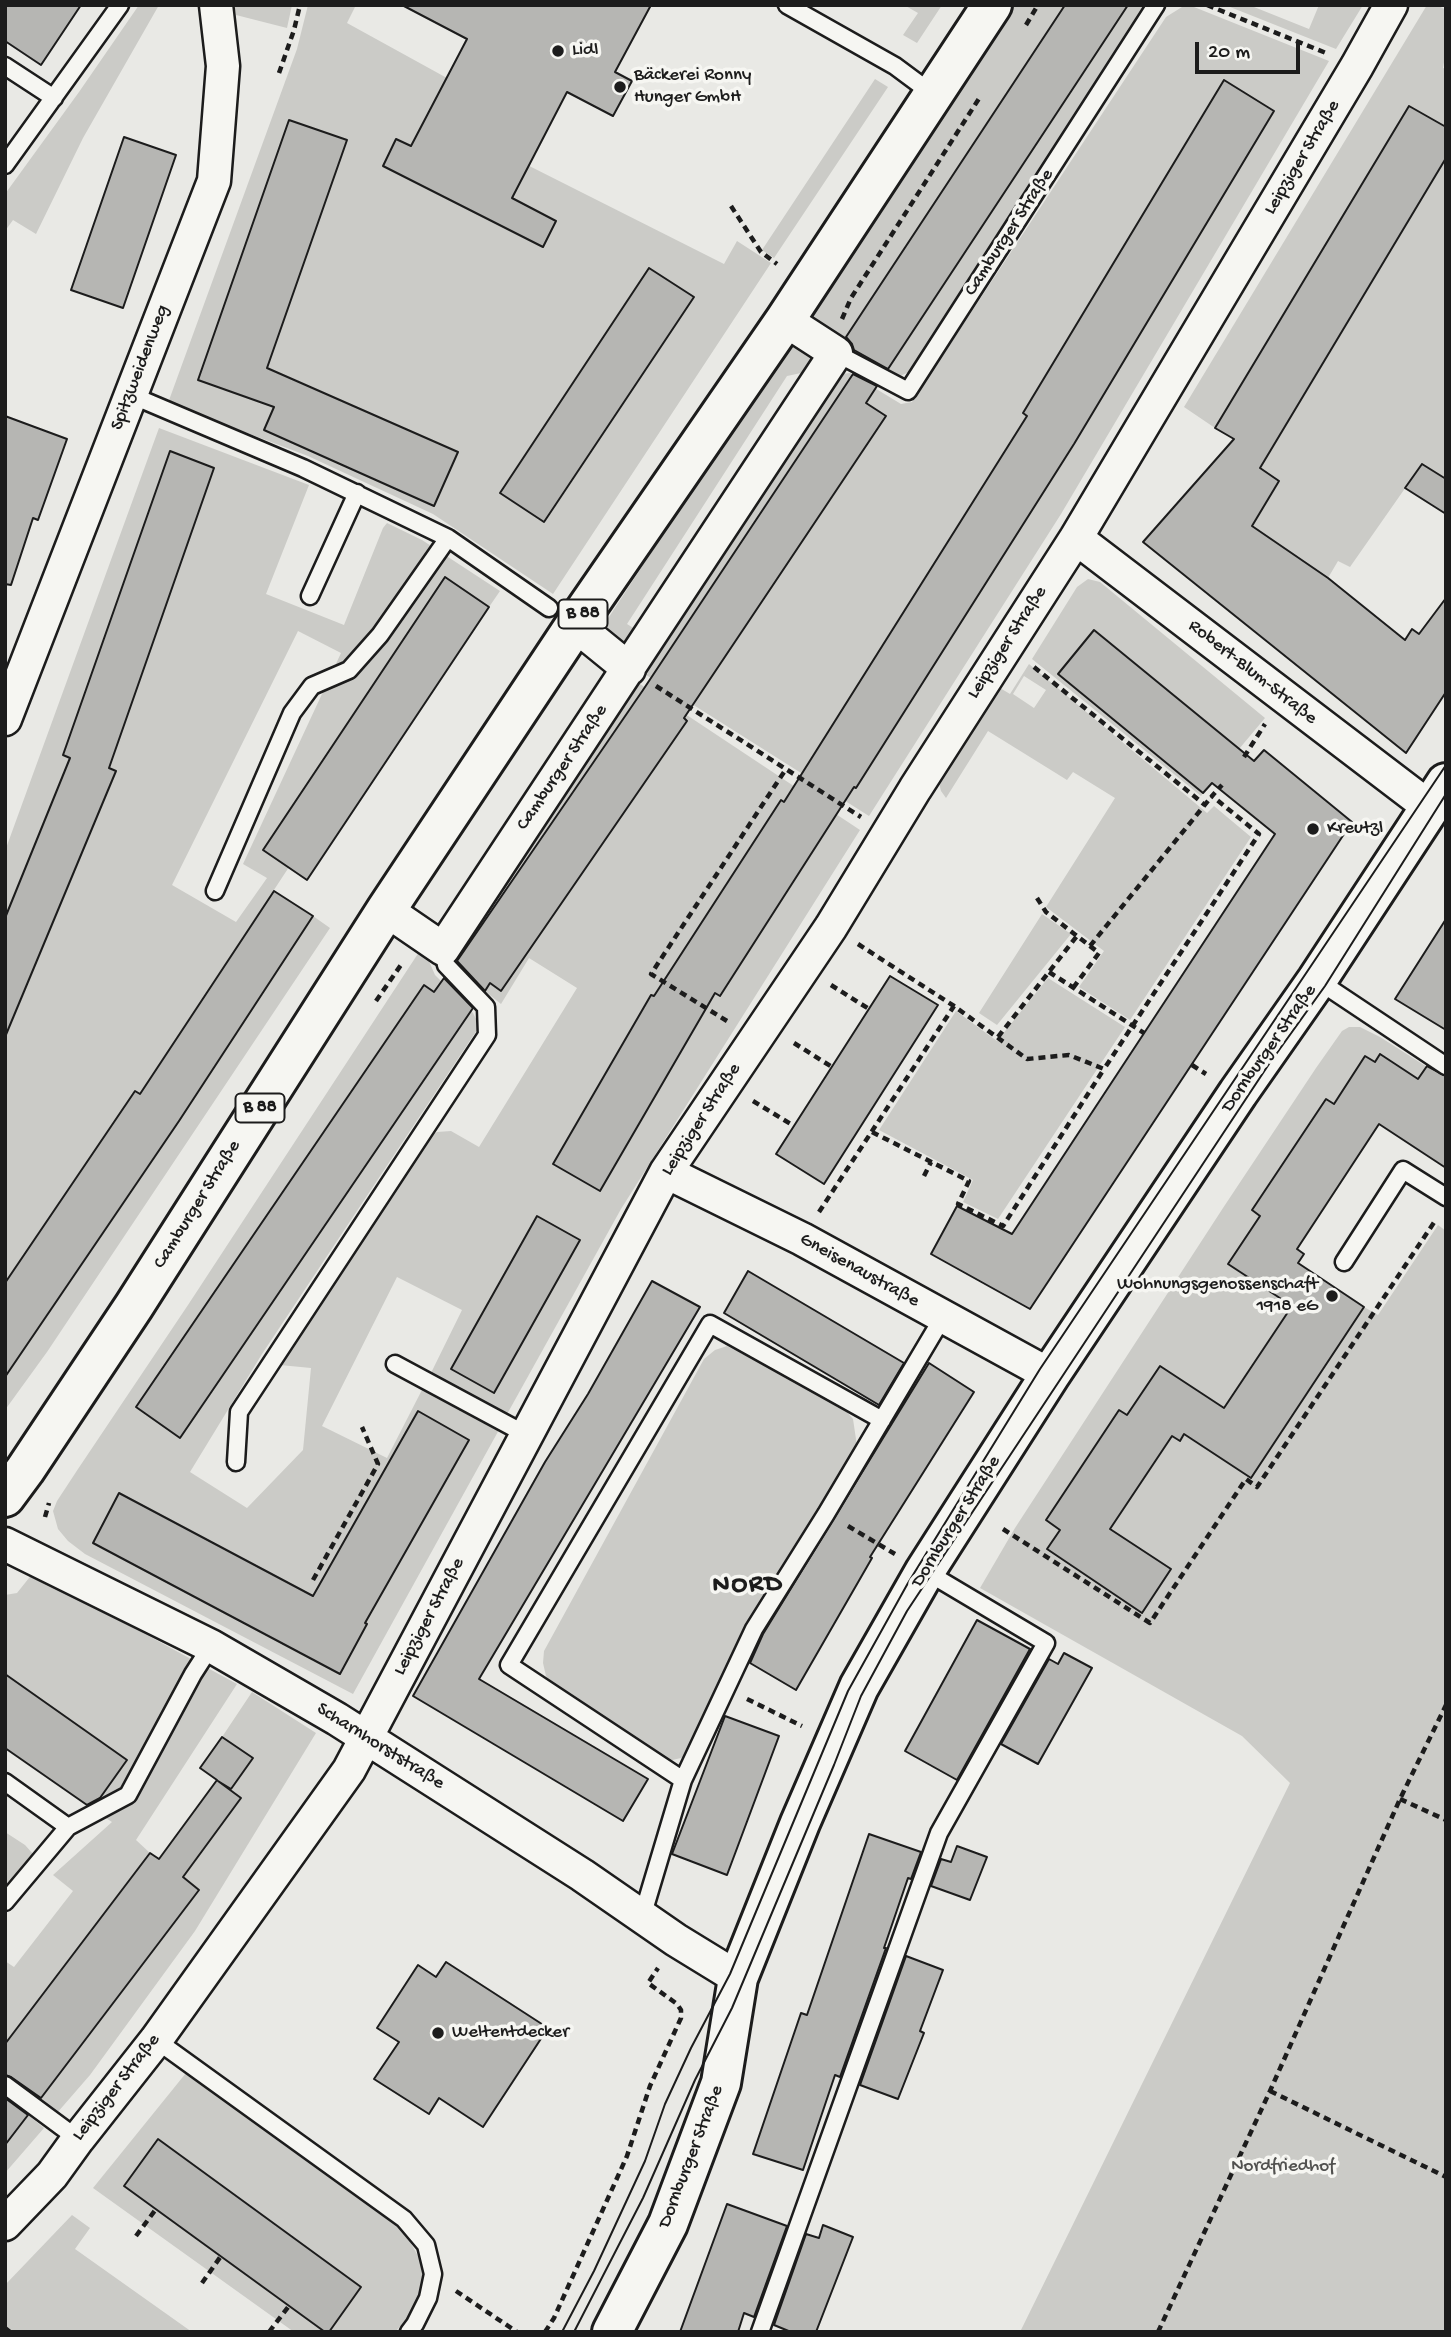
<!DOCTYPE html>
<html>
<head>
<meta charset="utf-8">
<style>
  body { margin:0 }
  #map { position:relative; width:1451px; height:2337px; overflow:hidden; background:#e9e9e5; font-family:"Gochi Hand",sans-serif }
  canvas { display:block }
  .frame { position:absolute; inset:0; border:7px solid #1c1c1c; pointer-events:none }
  .scale { position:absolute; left:1195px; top:42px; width:105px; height:32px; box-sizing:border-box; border:4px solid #1c1c1c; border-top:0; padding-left:9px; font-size:21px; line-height:24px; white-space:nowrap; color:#1c1c1c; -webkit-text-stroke:5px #f6f6f2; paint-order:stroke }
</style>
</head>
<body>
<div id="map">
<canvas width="1451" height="2337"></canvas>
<div class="frame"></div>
<div class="scale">20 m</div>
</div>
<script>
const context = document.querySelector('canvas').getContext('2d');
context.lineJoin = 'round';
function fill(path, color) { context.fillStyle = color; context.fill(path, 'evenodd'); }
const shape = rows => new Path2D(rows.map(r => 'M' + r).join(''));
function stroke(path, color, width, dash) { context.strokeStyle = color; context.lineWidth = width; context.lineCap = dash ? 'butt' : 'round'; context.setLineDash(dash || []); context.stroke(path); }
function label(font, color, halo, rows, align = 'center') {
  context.font = font + ' "Gochi Hand",sans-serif'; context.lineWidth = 7; context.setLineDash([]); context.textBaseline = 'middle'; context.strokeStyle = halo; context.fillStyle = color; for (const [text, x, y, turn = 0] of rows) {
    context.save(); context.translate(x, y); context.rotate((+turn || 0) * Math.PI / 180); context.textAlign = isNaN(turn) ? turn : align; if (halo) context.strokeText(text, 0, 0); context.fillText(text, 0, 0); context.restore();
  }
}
fill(shape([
  [139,5,159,5,83,138,36,234,13,220,5,231,5,194,79,92],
  [234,5,292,5,287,28,236,15],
  [308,5,356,5,347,23,456,83,444,84,428,115,724,264,737,241,771,263,553,594,433,514,308,456,168,403,297,49],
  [289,121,347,141,256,400,198,380],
  [396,139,556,220,543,247,383,166],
  [649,268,693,297,545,522,500,493],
  [287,377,458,453,434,505,264,430],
  [904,5,942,5,917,43,903,35,918,13],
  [1012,5,1065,5,842,343,886,372,1127,5,1146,5,1146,13,917,363,909,372,898,377,886,376,810,328,807,315],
  [1225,5,1249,5,1309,29,1319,5,1363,5,1336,49],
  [1427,5,1437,5,1446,10,1446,51,1443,68,1446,69,1446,127,1409,106,1215,428,1184,407],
  [1182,7,1194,7,1329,61,1061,514,869,816,643,673,841,374,850,373,901,404,912,402,1166,17],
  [844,388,886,416,712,676,671,648],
  [1048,484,856,788,811,760],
  [875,79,888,87,774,258,762,250],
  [1446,158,1446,479,1422,464,1350,567,1338,561,1328,578,1252,526,1260,468],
  [797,344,815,351,820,369,787,376,627,624,646,636,629,646,620,643,609,635,605,623,786,347],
  [159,428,309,485,266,594,344,625,383,528,387,523,422,540,500,591,489,607,444,578,263,850,289,867,152,1076,191,1102,313,916,330,928,47,1352,5,1410,5,1377,179,1122,136,1092,5,1283,5,1039,116,771,109,768,214,468,170,452,63,755,70,758,5,918,5,851],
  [298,631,341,653,243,864,267,878,236,922,172,885],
  [1088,579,1100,582,1265,718,1239,749,1095,630,1059,673,1203,793,1201,796,1032,659,1077,587],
  [1029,664,1207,813,1214,806,1251,837,1130,1020,1079,987,1104,951,1046,907,1115,798,1073,772,1067,780,988,731,946,798,941,791,939,783,1000,688,1010,694],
  [1024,676,1046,690,1034,708,1013,694],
  [637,682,860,830,621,1209,506,1416,430,1375,462,1310,397,1277,322,1426,387,1458,424,1386,500,1428,353,1694,85,1554,68,1541,58,1529,53,1511,57,1501,78,1469,188,1305,421,949,425,952,435,975,473,1013,476,1019,477,1030,262,1354,190,1472,247,1508,303,1450,311,1368,280,1365,431,1136,437,1132,451,1131,479,1147,577,988,529,958,501,1004,456,968,455,961,458,950],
  [642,690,686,720,500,990,456,960],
  [781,800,827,830,720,996],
  [423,985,468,1016,180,1437,136,1407],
  [652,995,698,1021,599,1191,554,1164],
  [417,1412,469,1441,386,1586,335,1558],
  [120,1493,366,1624,341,1674,93,1543],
  [1042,914,1071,934,997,1025,979,1013],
  [1048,978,1125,1027,998,1219,963,1202,973,1180,879,1130,956,1011,997,1041],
  [1349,1027,1360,1027,1380,1037,1446,1079,1446,1098,1380,1055,1375,1062,1365,1056,1334,1104,1326,1099,1252,1210,1260,1216,1228,1264,1276,1295,1295,1301,1220,1413,1208,1398,1160,1366,1047,1549,1142,1612,1171,1569,1110,1529,1168,1443,1156,1425,1180,1441,1184,1434,1251,1478,1364,1307,1378,1315,1438,1225,1446,1231,1446,2332,1020,2332,1290,1783,1242,1736,980,1588,1015,1528,1223,1208,1316,1068,1342,1031],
  [727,1346,841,1405,853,1419,857,1446,789,1561,692,1751,681,1758,668,1761,555,1689,546,1676,543,1663,544,1651,704,1359,715,1350],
  [33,1573,237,1684,136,1840,150,1853,5,2044,5,1961,14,1967,73,1891,53,1875,112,1822,92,1809,127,1761,5,1674,5,1595,17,1593],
  [252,1692,316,1733,195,1931,90,2075,57,2113,29,2089,46,2091,199,1890,183,1877,241,1798,231,1790,253,1758,222,1737],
  [5,1832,25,1845,34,1855,5,1890],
  [186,2073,386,2214,408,2238,423,2265,423,2287,407,2319,395,2332,329,2332,361,2287,158,2140,124,2186,325,2332,294,2332,93,2188],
  [15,2104,44,2128,5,2173,6,2115],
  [72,2215,90,2228,75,2249,192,2332,5,2332,5,2285]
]), '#cbcbc7');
const building = shape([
  [5,5,81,5,41,65,5,41,5,5],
  [402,5,651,5,615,72,632,81,613,116,567,92,512,198,556,221,543,247,383,166,396,139,411,146,467,39,402,5],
  [1065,5,1128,5,888,369,854,350,852,344,846,337,1065,5],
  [1224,80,1274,111,1074,444,856,788,854,787,720,996,715,993,600,1191,553,1164,651,995,654,996,781,800,784,802,1027,416,1023,413,1224,80],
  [1409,106,1446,127,1446,158,1260,468,1279,481,1252,526,1328,578,1405,640,1412,629,1419,634,1446,598,1446,692,1406,753,1143,542,1234,439,1215,428,1409,106],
  [289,120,347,140,267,368,458,452,434,506,264,430,274,407,198,380,289,120],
  [124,137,176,155,123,308,71,290,124,137],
  [649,268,694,297,544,522,500,493,649,268],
  [853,374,877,386,866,403,886,416,684,718,687,721,501,991,490,983,485,991,457,961,643,690,853,374],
  [5,416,67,439,38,520,33,518,11,585,5,584,5,416],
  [170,451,214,468,109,768,116,771,5,1037,5,918,70,758,63,755,170,451],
  [1422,464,1446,479,1446,514,1405,488,1422,464],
  [445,577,489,607,307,880,263,850,445,577],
  [1094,630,1254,761,1264,750,1352,822,1030,1309,931,1254,957,1206,1012,1234,1275,834,1212,783,1203,793,1058,674,1094,630],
  [274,891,313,916,179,1121,5,1377,5,1283,135,1091,140,1094,274,891],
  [1446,919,1446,1030,1395,999,1446,919],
  [890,976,938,1005,824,1184,776,1154,890,976],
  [444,978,473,1008,180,1438,136,1407,424,985,434,992,444,978],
  [1380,1054,1418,1079,1427,1066,1446,1076,1446,1168,1379,1124,1297,1249,1304,1254,1298,1263,1364,1307,1251,1478,1184,1434,1180,1441,1172,1436,1110,1529,1171,1569,1142,1613,1047,1549,1060,1530,1046,1520,1119,1410,1127,1415,1160,1366,1224,1408,1292,1306,1228,1264,1260,1216,1252,1210,1326,1099,1334,1104,1365,1056,1375,1062,1380,1054],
  [537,1216,580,1240,494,1393,451,1369,537,1216],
  [748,1271,904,1363,879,1405,724,1313,748,1271],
  [652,1281,700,1307,479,1679,648,1779,623,1821,413,1696,545,1462,588,1394,652,1281],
  [929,1363,974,1392,870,1557,872,1558,796,1690,750,1663,763,1634,929,1363],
  [418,1411,469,1440,365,1623,367,1624,340,1674,93,1543,119,1493,313,1596,418,1411],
  [977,1620,1030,1649,957,1780,905,1751,977,1620],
  [1064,1653,1092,1668,1038,1764,1001,1744,1049,1659,1058,1664,1064,1653],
  [5,1674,127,1760,100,1798,87,1805,5,1748,5,1674],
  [725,1716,779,1736,727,1875,672,1854,725,1716],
  [222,1737,253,1758,231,1789,218,1781,241,1798,183,1877,199,1890,41,2098,11,2077,5,2075,5,2044,150,1853,159,1859,217,1780,200,1768,222,1737],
  [869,1834,921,1852,911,1879,908,1878,884,1948,886,1948,840,2077,835,2075,803,2170,753,2154,801,2013,807,2015,869,1834],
  [957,1846,987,1857,970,1900,931,1886,941,1859,951,1862,957,1846],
  [906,1956,943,1970,920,2031,924,2033,898,2099,860,2085,906,1956],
  [446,1962,548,2028,483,2127,439,2098,429,2114,374,2079,399,2042,377,2028,418,1965,436,1977,446,1962],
  [5,2098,28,2115,5,2145,5,2098],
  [158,2139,361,2287,329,2332,325,2332,124,2186,158,2139],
  [727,2204,787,2226,754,2317,744,2313,738,2332,680,2332,727,2204],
  [823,2225,853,2237,816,2332,791,2332,774,2325,806,2234,819,2238,823,2225]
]);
fill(building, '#b6b6b3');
stroke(building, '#1c1c1c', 2);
const lane = shape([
  [787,5,895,66,934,95],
  [5,66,54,98],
  [5,165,120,5],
  [836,353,908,391,1156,5],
  [131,395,303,468,448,538,549,608],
  [310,596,357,493],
  [215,891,292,713,312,686,349,670,380,635,448,538],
  [1317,980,1446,1066],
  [1344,1262,1403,1170,1446,1197],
  [395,1364,527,1435],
  [236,1462,239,1412,487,1035,486,1007,446,965,443,949],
  [683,1780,509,1665,710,1324,882,1420],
  [5,1782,68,1827],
  [5,1902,68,1827,128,1795,193,1674,211,1646],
  [642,1917,683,1780,754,1629,826,1514,943,1317],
  [156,2040,404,2219,426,2245,433,2274,428,2298,415,2324,409,2332],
  [5,2085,78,2139],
  [760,2332,939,1833,1046,1643,925,1571]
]);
const street = shape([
  [1076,538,1429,807],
  [575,625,629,669],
  [5,719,214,181,223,66,216,5],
  [386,910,443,949,836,353,785,320],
  [666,1172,802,1239,1050,1375],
  [5,1544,211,1646,337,1719,582,1875,676,1940,738,1978],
  [5,2224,52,2175,78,2139,156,2040,349,1770,666,1172,831,927,915,789,1076,538,1357,66,1391,5]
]);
const secondary = shape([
  [612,2332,668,2224,721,2083,738,1978,800,1823,859,1687,925,1571,1050,1375,1238,1093,1317,980,1446,783]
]);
const primary = shape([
  [5,1497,25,1470,134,1306,386,910,575,625,785,320,992,5]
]);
stroke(lane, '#1c1c1c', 21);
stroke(street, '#1c1c1c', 37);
stroke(secondary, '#1c1c1c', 44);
stroke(primary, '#1c1c1c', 44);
stroke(shape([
  [1207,5,1326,53],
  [1026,25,1038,5],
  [279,73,294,30,300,5],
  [731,206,761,252,777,264],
  [842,319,851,298,980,97],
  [1034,667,1205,805],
  [656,686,861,817],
  [1244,757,1265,724],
  [1037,898,1046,912,1099,953,1073,988],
  [858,944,954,1006],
  [1090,946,1212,796],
  [1049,972,1144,1033],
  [831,985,869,1009],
  [376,1001,403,962],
  [727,1021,651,974,786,769],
  [998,1037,1077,936],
  [794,1043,832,1067],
  [1192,1065,1206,1074],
  [753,1101,794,1126],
  [872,1132,969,1181,958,1204,1003,1226,1104,1069],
  [924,1176,931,1162],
  [819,1212,954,1006,1027,1059,1069,1055,1104,1069,1259,834,1212,796,1222,785],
  [45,1517,49,1503],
  [848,1526,895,1554],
  [1003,1529,1150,1623,1246,1479,1257,1487,1435,1221],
  [313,1580,378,1464,362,1427],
  [747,1699,802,1726],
  [1400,1799,1446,1820],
  [1270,2091,1446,2177],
  [136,2236,156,2209],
  [202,2283,221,2256],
  [456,2291,517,2332],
  [5,2328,10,2332],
  [269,2332,289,2306],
  [545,2332,554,2318,627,2156,650,2086,681,2018,681,2010,677,2004,648,1983,658,1968],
  [1158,2332,1270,2091,1400,1799,1446,1705]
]), '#1c1c1c', 4.5, [7, 5]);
stroke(lane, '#f6f6f2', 16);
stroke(street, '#f6f6f2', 32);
stroke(secondary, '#f6f6f2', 38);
stroke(primary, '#f6f6f2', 38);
stroke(shape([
  [562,2332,594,2271,645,2161,665,2104,691,2048,730,1974,848,1691,908,1583,1040,1369,1446,765],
  [574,2332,643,2198,695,2080,732,2008,834,1765,861,1696,907,1611,1269,1064,1325,986,1446,794]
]), '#1c1c1c', 2);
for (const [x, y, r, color] of [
  [558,51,7,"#1c1c1c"],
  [620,87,7,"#1c1c1c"],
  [1313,829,7,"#1c1c1c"],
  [1332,1296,7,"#1c1c1c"],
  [438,2033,7,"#1c1c1c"]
]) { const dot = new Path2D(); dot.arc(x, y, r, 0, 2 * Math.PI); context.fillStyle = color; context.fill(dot); stroke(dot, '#f6f6f2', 2.5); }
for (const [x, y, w] of [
  [583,614,49],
  [260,1108,49]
]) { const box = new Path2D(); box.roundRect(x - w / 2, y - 14.5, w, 29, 5); context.fillStyle = '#f6f6f2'; context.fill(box); stroke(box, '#1c1c1c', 2); }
label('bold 18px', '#1c1c1c', null, [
  ["B 88",583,614],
  ["B 88",260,1108]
]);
label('19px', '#1c1c1c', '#f6f6f2', [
  ["Lidl",572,51],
  ["Bäckerei Ronny",634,76],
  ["Hunger GmbH",634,98],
  ["Kreutzl",1327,829],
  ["Wohnungsgenossenschaft",1318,1285,"right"],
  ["1918 eG",1318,1307,"right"],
  ["Weltentdecker",452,2033]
], 'left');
label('19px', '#1c1c1c', '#f6f6f2', [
  ["Leipziger Straße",1303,158,-59],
  ["Camburger Straße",1010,233,-57],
  ["Spitzweidenweg",141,368,-69],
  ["Leipziger Straße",1008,643,-57],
  ["Robert-Blum-Straße",1252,673,38],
  ["Camburger Straße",563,768,-56],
  ["Dornburger Straße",1270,1049,-55],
  ["Leipziger Straße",702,1120,-57],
  ["Camburger Straße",198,1205,-58],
  ["Gneisenaustraße",859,1271,29],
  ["Dornburger Straße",957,1522,-58],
  ["Leipziger Straße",430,1617,-62],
  ["Scharnhorststraße",380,1747,32],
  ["Leipziger Straße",117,2088,-52],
  ["Dornburger Straße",692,2157,-69]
]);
label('19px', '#51514f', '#f6f6f2', [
  ["Nordfriedhof",1283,2167]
]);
context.letterSpacing = '2px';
label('bold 26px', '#1c1c1c', '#f6f6f2', [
  ["NORD",748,1586]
]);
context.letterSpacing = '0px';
</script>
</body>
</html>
